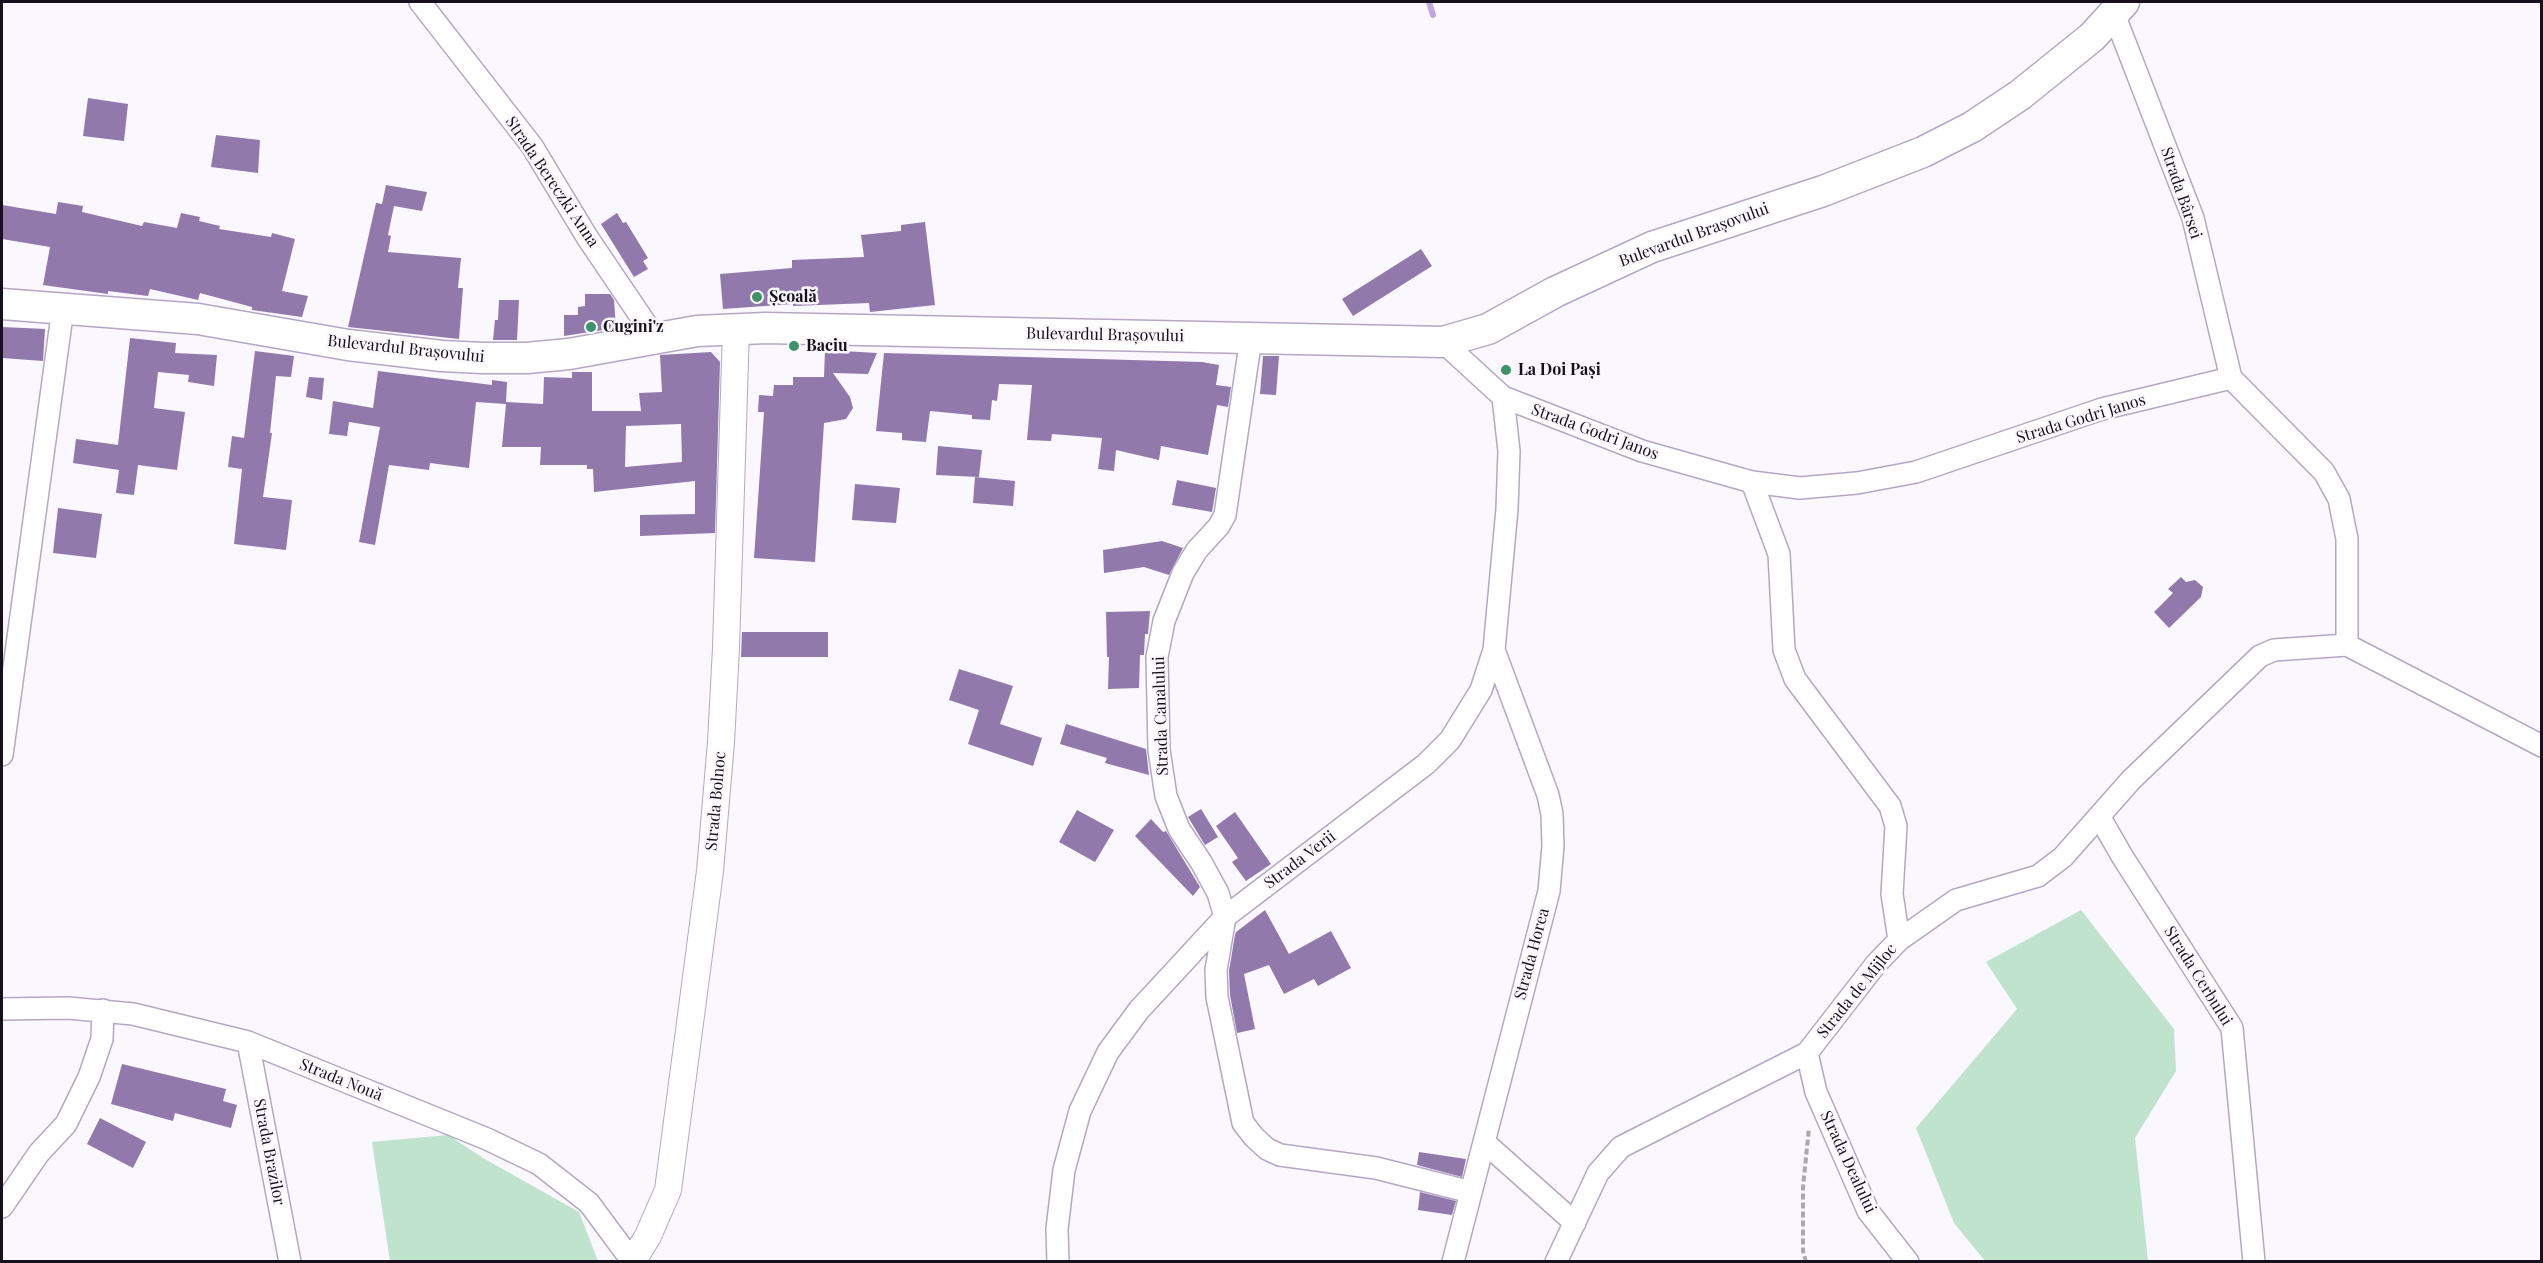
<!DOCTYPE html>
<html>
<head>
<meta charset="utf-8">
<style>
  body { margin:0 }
  #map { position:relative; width:2543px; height:1263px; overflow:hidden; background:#faf7fe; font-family:"Playfair Display",serif }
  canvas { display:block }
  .frame { position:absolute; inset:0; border:3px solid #16111c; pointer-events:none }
</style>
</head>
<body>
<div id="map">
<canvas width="2543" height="1263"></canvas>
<div class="frame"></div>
</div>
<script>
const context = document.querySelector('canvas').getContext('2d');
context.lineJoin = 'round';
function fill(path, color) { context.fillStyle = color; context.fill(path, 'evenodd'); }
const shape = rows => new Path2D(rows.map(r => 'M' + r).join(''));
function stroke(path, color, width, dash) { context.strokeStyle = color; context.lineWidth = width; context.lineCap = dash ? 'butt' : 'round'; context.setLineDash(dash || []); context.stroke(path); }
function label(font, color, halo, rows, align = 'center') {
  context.font = font + ' "Playfair Display",serif'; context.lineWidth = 5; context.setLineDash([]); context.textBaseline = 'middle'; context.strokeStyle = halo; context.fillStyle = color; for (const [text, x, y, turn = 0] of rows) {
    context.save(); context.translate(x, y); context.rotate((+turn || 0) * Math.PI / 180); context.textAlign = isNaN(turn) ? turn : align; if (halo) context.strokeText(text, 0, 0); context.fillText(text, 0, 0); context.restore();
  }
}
fill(shape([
  [2081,910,2174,1029,2176,1071,2135,1138,2148,1261,1985,1261,1954,1223,1916,1128,2017,1009,1986,962],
  [448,1135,483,1158,579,1212,598,1261,390,1261,372,1142]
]), '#bfe3cc');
stroke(shape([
  [1429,2,1433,15]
]), '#c0a8dd', 6);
fill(shape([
  [88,98,128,104,124,141,83,136],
  [216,135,260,140,258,173,211,167],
  [386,185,427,192,422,211,394,206,388,235,391,236,388,252,461,258,458,288,463,288,459,339,348,327,376,203,382,204],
  [58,202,83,206,82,212,142,226,144,222,177,228,181,213,200,217,199,221,220,226,219,229,271,237,272,233,295,239,282,291,308,296,302,317,252,310,252,307,200,293,198,300,150,289,148,296,108,291,108,294,43,285,50,247,2,239,2,205,56,214],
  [617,213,623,223,626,222,648,258,643,261,648,269,634,277,601,224],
  [925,222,935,305,870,312,869,303,793,306,793,304,723,309,720,274,792,268,792,260,864,257,861,235,901,231,901,225],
  [1421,249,1432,266,1353,316,1342,299],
  [585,294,610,294,614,300,616,328,564,336,564,315,578,315,578,307,585,306],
  [499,300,519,300,517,340,493,340,495,320,498,320],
  [2,327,45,329,43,361,2,358],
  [130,338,176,343,175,353,217,355,214,386,188,382,189,375,158,372,154,408,185,412,177,470,138,465,134,495,116,493,119,470,73,463,76,439,118,445],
  [825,350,877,353,868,374,833,373,850,397,853,408,846,419,824,423,815,562,754,558,764,412,758,412,759,395,773,396,774,385,793,385,793,377,824,377],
  [255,351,294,356,291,377,276,376,270,433,272,433,263,497,292,500,286,550,234,544,242,469,228,467,232,436,244,438],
  [711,352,720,362,715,533,640,536,640,515,695,514,695,481,594,492,593,469,587,469,587,465,540,465,541,447,502,447,506,404,476,402,469,468,430,463,429,470,389,465,375,545,359,542,380,427,349,422,347,436,329,434,333,401,373,408,378,371,492,385,492,380,507,382,506,402,543,404,544,377,572,378,572,372,592,372,592,411,641,411,639,393,662,392,660,355],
  [681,424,682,462,625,467,626,426],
  [884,353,1202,362,1219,365,1216,385,1231,387,1228,407,1217,405,1208,455,1161,446,1159,460,1116,450,1114,471,1098,469,1102,438,1052,434,1051,441,1027,440,1032,385,999,384,997,401,992,400,990,420,972,419,972,415,930,411,926,442,902,440,902,433,876,431],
  [1263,356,1279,356,1276,395,1260,394],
  [309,377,324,378,322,400,306,397],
  [938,446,982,450,979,477,936,475],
  [975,477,1015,481,1013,506,973,503],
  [1177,480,1216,488,1212,512,1172,505],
  [855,484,900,488,896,523,852,520],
  [58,508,102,514,96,558,53,553],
  [1162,541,1183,548,1169,575,1144,567,1104,573,1103,550],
  [2181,577,2186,582,2195,580,2203,587,2201,597,2169,628,2154,612,2173,593,2168,589],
  [1150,611,1148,634,1145,634,1144,655,1140,655,1139,688,1108,689,1109,657,1107,657,1106,612],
  [742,632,828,632,828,657,741,657],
  [959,669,1013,686,1000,724,1042,738,1033,766,968,744,979,710,949,700],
  [1066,724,1146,749,1149,775,1105,763,1107,758,1060,744],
  [1201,809,1218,837,1205,845,1188,817],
  [1077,810,1114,830,1095,862,1059,842],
  [1235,812,1271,864,1246,881,1232,862,1238,858,1216,826],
  [1151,819,1163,832,1166,831,1200,887,1193,896,1135,836],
  [1265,910,1289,954,1331,931,1351,968,1318,986,1314,979,1284,994,1269,965,1244,974,1255,1029,1237,1033,1230,995,1229,971,1235,935,1236,932],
  [122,1064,226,1089,223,1101,237,1105,231,1128,175,1113,173,1121,111,1104],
  [100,1118,146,1142,133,1168,87,1144],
  [1419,1152,1466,1159,1462,1177,1417,1165],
  [1420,1192,1456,1201,1452,1215,1418,1210]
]), '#9179ac');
const minor = shape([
  [420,2,532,146,587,237,656,339],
  [2114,14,2193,218,2231,378],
  [1251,338,1225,515,1219,526,1197,550,1183,573,1164,621,1157,657,1159,750,1166,796,1179,829,1201,862,1218,893,1225,917,1216,970,1217,997,1243,1123,1254,1137,1267,1149,1280,1155,1376,1168,1471,1192],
  [1443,342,1503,397,1642,451,1752,482,1800,488,1857,483,1916,472,2102,409,2231,378,2324,472,2339,499,2347,539,2347,645,2542,746],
  [1752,482,1779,554,1784,650,1795,679,1890,806,1896,826,1892,894,1899,940],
  [2,755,63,308],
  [2099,816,2122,856,2232,1028,2254,1262],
  [2,1009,68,1008,133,1014,248,1042,487,1139,539,1164,589,1203,632,1261],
  [248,1042,290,1262],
  [1807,1053,1816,1092,1868,1211,1908,1262],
  [1484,1142,1575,1223],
  [2,1207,39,1153,66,1124,89,1077,102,1039,103,1010],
  [1058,1262,1057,1229,1064,1170,1080,1111,1108,1052,1139,1010,1225,917,1426,764,1450,740,1481,690,1494,650,1507,509,1509,451,1503,397],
  [1453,1262,1549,891,1553,846,1552,814,1548,795,1494,650],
  [1556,1262,1598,1173,1621,1147,1807,1053,1876,964,1899,940,1956,900,2038,876,2063,857,2131,780,2260,656,2274,650,2347,645]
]);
const tertiary = shape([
  [632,1262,648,1236,668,1190,710,871,721,742,726,648,736,329]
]);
const secondary = shape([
  [2,304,198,319,348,345,442,356,482,358,527,358,569,354,697,331,766,328,1443,342,1488,329,1555,292,1652,247,1823,191,1923,152,1972,127,2020,95,2092,37,2124,2]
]);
stroke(minor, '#b4a7c5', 24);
stroke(tertiary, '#b4a7c5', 28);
stroke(secondary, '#b4a7c5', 33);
stroke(shape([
  [1806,1262,1803,1251,1803,1187,1809,1128]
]), '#aaa7af', 4, [6, 3]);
stroke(minor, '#fff', 21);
stroke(tertiary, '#fff', 26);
stroke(secondary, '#fff', 30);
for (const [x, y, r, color] of [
  [757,297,6,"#3d9266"],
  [591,327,6,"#3d9266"],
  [794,346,6,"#3d9266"],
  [1506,370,6,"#3d9266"]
]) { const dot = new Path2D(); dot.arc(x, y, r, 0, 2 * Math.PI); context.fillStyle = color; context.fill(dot); stroke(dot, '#faf7fe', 2); }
label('16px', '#16111c', '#faf7fe', [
  ["Strada Bereczki Anna",552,182,56],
  ["Strada Bârsei",2181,193,71],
  ["Bulevardul Brașovului",1694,235,-20],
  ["Bulevardul Brașovului",1105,335,1],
  ["Bulevardul Brașovului",406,349,6],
  ["Strada Godri Janos",2081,419,-17],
  ["Strada Godri Janos",1595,432,20],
  ["Strada Canalului",1161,716,-92],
  ["Strada Bolnoc",716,801,-85],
  ["Strada Verii",1300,860,-37],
  ["Strada Horea",1532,954,-75],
  ["Strada Cerbului",2198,976,58],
  ["Strada de Mijloc",1857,991,-51],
  ["Strada Nouă",341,1080,22],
  ["Strada Brazilor",269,1152,79],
  ["Strada Dealului",1848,1162,65]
]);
label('bold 16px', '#16111c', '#faf7fe', [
  ["Școală",769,297],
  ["Cugini'z",603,327],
  ["Baciu",806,346],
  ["La Doi Pași",1518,370]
], 'left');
</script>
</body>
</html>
